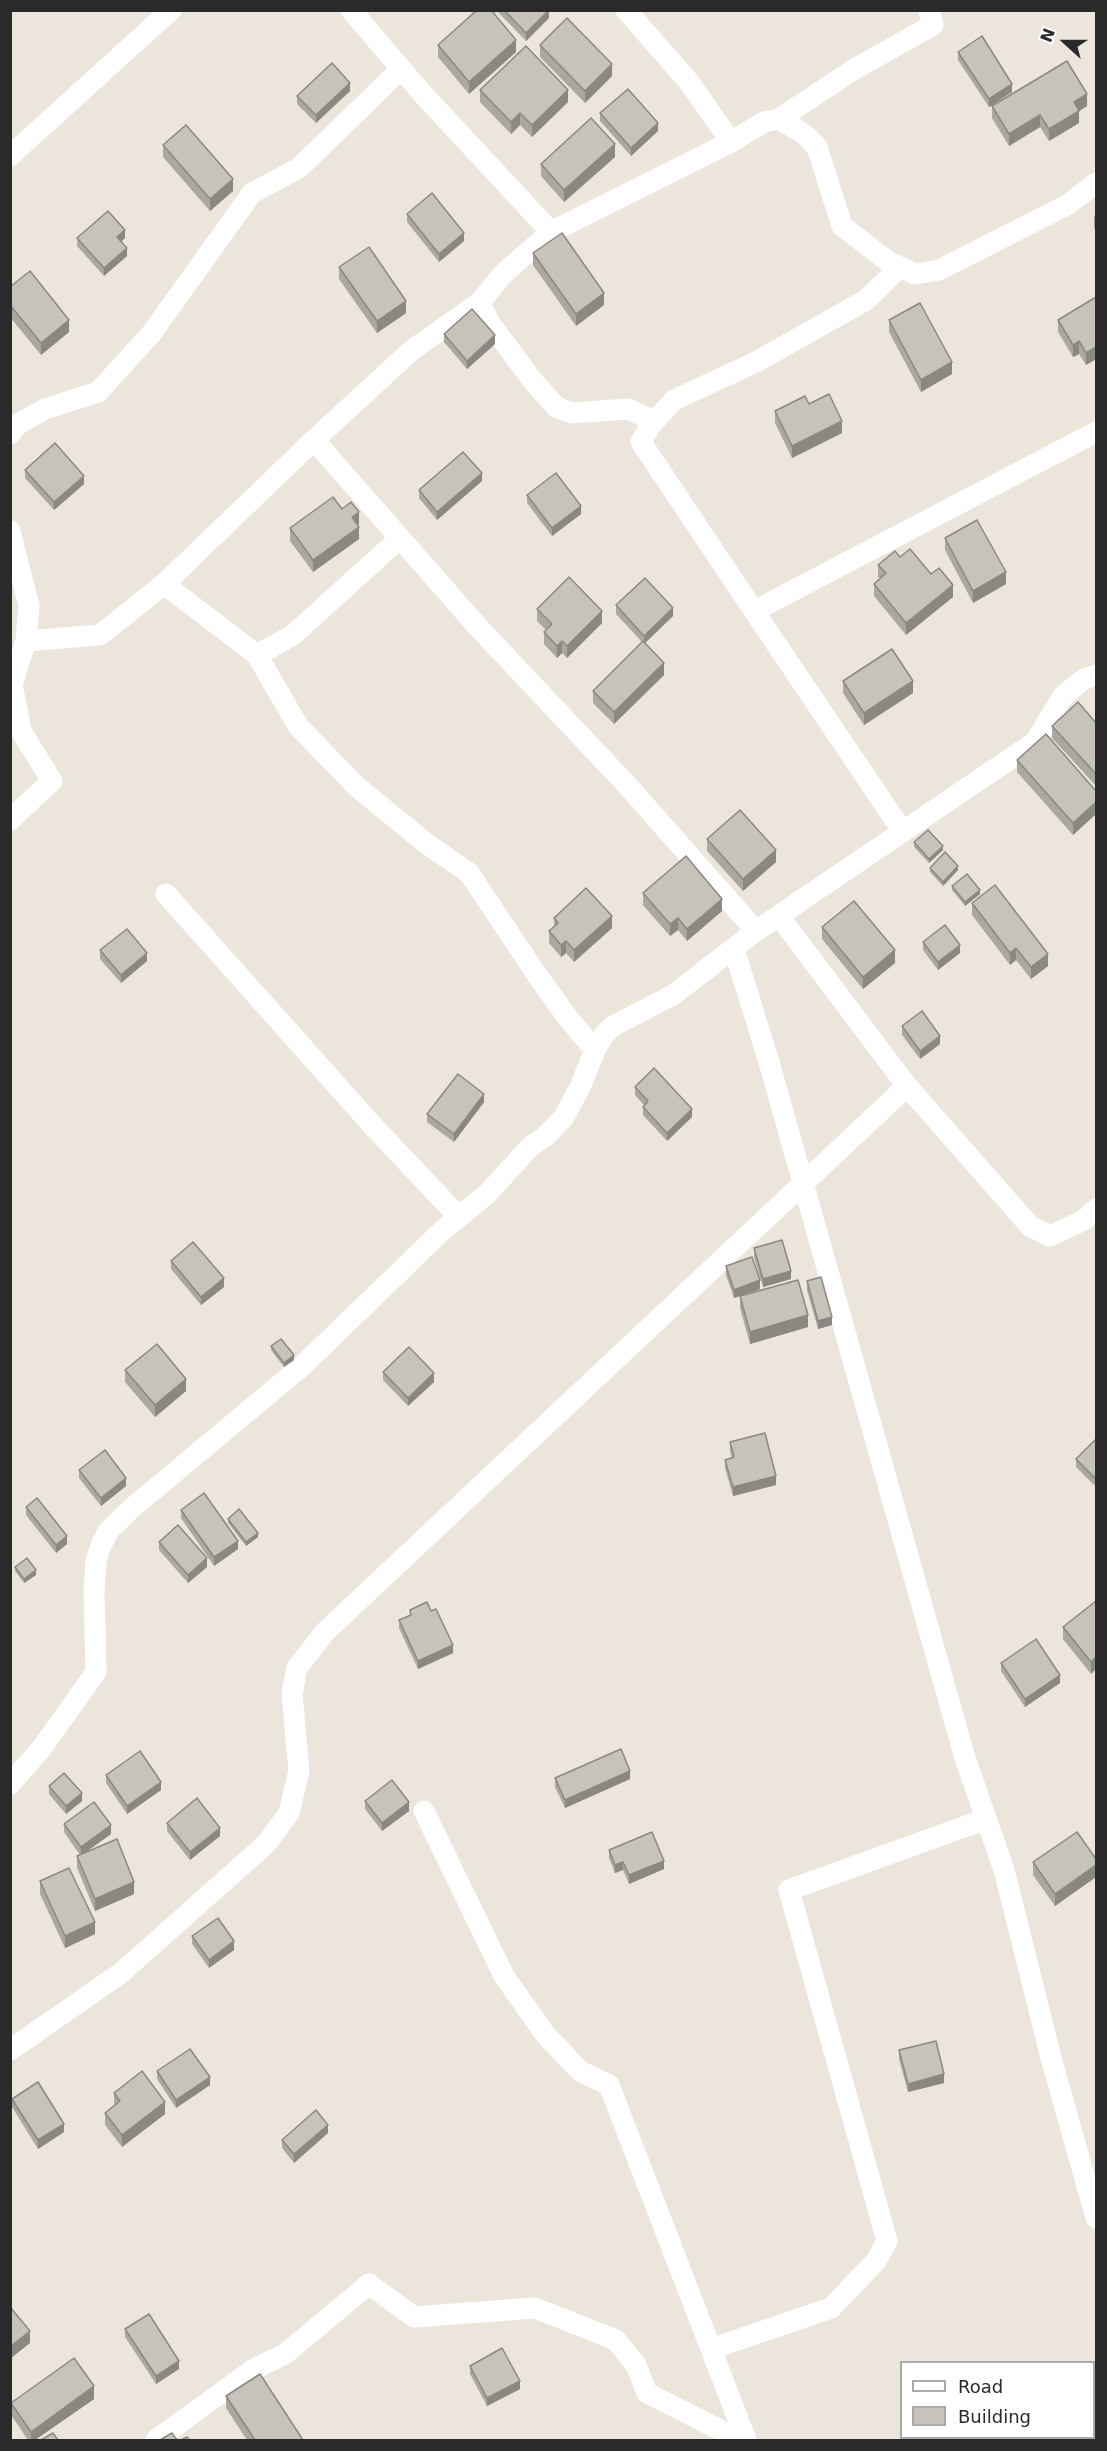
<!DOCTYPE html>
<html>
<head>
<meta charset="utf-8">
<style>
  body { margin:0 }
  #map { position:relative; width:1107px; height:2451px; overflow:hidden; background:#ece5dc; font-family:"DejaVu Sans",sans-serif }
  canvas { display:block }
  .frame { position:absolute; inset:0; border:12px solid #2a2a2a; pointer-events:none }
  .legend { position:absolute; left:900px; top:2361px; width:195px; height:78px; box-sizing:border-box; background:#fff; border:2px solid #aaa; margin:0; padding:8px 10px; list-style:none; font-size:18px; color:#2a2a2a }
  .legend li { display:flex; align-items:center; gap:12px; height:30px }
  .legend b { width:30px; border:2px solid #aaa }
  .north { position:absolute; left:1035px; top:12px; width:60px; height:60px; -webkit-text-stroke:4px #fff; paint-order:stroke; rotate:291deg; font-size:16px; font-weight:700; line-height:24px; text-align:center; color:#2a2a2a }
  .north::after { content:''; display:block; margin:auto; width:21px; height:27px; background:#2a2a2a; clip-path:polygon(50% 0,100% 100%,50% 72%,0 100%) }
</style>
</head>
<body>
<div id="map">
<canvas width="1107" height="2451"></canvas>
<div class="frame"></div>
<ul class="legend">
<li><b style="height:8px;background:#fff"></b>Road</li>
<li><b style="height:16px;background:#c7c3ba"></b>Building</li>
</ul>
<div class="north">N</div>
</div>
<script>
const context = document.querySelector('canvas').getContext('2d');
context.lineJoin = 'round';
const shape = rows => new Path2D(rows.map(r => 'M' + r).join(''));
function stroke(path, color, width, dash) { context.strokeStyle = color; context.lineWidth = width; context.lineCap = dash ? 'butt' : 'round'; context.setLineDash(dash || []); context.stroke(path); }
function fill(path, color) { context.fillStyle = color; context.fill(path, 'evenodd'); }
stroke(shape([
  [351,10,420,91,551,232],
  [626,10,689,82,731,142],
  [779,119,853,70,933,25,929,10],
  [10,156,171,10],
  [480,302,412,350,314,440,478,627,627,785,756,931],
  [654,421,628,409,571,413,556,407,533,381,489,322,480,302,503,274,551,232,731,142,764,122,779,119,804,134,817,147,842,226,889,262,915,274,939,270,1067,205,1096,183],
  [10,434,18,424,45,409,98,392,151,334,252,193,299,168,401,69],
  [10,531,29,606,26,641],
  [400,538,293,635,257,655,298,726,356,786,427,844,469,873,537,975,568,1018,595,1050],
  [164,584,314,440],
  [754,611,641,442,650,426,674,400,756,362,866,300,900,267],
  [10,820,52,781,21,731,12,684,26,641,100,635,164,584,257,655],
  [903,832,754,611,1096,432],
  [166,894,373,1126,459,1217],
  [779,916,907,1086,1030,1226,1050,1236,1084,1220,1096,1209],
  [734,949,769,1062,965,1758,1004,1870,1051,2058,1096,2218],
  [10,1784,41,1749,96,1672,94,1591,96,1561,101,1545,109,1530,132,1508,301,1367,443,1230,487,1194,531,1146,546,1136,564,1117,580,1087,595,1050,604,1035,613,1026,673,995,756,931,1035,742,1063,696,1084,679,1096,675],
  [424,1811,504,1976,545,2034,580,2071,609,2085,711,2349,831,2308,876,2261,887,2241,789,1890,986,1819],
  [10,2050,121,1973,266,1844,289,1813,299,1771,292,1694,297,1668,325,1632,907,1086],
  [711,2349,746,2440],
  [1094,2427,1096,2424],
  [156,2440,254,2369,285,2354,369,2284,414,2317,535,2308,616,2340,636,2365,647,2393,740,2440],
  [1072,2440,1077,2438]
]), '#fff', 21);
fill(shape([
  [496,10,549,10,549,18,526,41],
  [438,45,516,52,469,94,438,57],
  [540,45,612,76,585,103,540,57],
  [958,52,1012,92,989,107,958,60],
  [480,90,568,102,532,137,520,125,511,134,480,102],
  [350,91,316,123,297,104,297,96],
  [992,106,1087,106,1079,111,1079,123,1049,141,1040,127,1009,146,992,118],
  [600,113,658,131,631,156,600,121],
  [163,145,233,191,210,211,163,157],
  [615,157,564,202,541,176,541,164],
  [407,214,464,241,439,262,407,222],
  [1096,214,1096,232,1094,228,1094,216],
  [77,238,125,238,121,242,127,256,104,276,77,246],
  [533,253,604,305,576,326,533,265],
  [339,267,406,313,377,333,339,279],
  [10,287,69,332,41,355,10,317],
  [1096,297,1096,359,1086,365,1079,354,1073,357,1058,332,1058,320],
  [889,320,952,374,921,392,889,332],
  [444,334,495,344,467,369,444,342],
  [809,404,842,433,792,458,775,423,775,411],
  [25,470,84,484,54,510,25,478],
  [482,481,437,520,419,498,419,490],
  [527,495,581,514,552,536,527,503],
  [342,509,359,524,357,525,359,539,313,572,290,541,290,528],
  [945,538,1006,584,973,603,945,550],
  [900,557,953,597,906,635,874,596,874,584,880,578,878,577,878,565],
  [616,605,673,616,645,643,664,675,614,724,593,703,593,691,642,642,616,614],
  [537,609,602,623,567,658,562,653,557,658,544,644,544,632,546,630,537,621],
  [843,681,913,693,864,725,843,693],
  [1096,723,1096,786,1052,738,1052,726],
  [1017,760,1096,791,1096,814,1073,835,1017,772],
  [707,839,776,862,743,891,707,851],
  [914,842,943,850,929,863,914,847],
  [930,868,958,870,943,886,930,872],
  [952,886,980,894,965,906,952,890],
  [643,893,722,911,687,941,678,930,670,936,643,905],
  [972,903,1048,966,1031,979,1016,960,1010,965,972,915],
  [554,918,612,928,574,962,566,953,561,957,549,943,549,931,554,927],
  [822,927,895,963,863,989,822,939],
  [923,942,960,953,938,970,923,950],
  [100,950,147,961,121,983,100,959],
  [902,1026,940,1044,920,1059,902,1035],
  [635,1087,692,1117,667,1141,643,1115,643,1107,644,1105,635,1095],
  [484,1102,454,1142,427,1122,427,1114],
  [754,1248,791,1279,763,1287,754,1257],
  [171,1261,224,1287,201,1305,171,1269],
  [726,1266,760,1289,734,1298,726,1275],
  [807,1281,832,1325,818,1329,807,1290],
  [740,1296,808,1327,750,1344,740,1308],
  [271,1346,294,1360,284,1367,271,1350],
  [125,1370,186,1391,155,1417,125,1382],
  [383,1372,434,1382,408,1406,383,1380],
  [1096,1440,1096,1487,1076,1467,1076,1459],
  [730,1442,776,1485,733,1496,725,1468,725,1460,732,1458,730,1451],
  [79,1470,126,1486,101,1506,79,1478],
  [26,1507,67,1544,56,1553,26,1515],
  [181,1510,238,1549,214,1566,181,1518],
  [228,1519,258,1537,246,1546,228,1523],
  [159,1542,207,1567,188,1583,159,1550],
  [15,1567,36,1575,24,1583,15,1571],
  [1096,1601,1091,1674,1063,1639,1063,1627],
  [410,1610,431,1611,453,1653,418,1669,399,1628,399,1620,410,1615],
  [1001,1663,1060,1683,1025,1707,1001,1671],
  [106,1775,161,1790,127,1814,106,1783],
  [555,1778,630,1779,565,1808,555,1787],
  [49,1786,82,1801,66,1814,49,1794],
  [365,1801,409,1811,382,1831,365,1809],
  [167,1823,220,1836,190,1860,167,1831],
  [64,1824,111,1834,85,1853,134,1894,95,1911,77,1868,77,1856,80,1855,64,1832],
  [609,1850,664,1869,629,1884,623,1870,615,1873,609,1858],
  [1096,1859,1096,1877,1055,1906,1033,1875,1033,1862],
  [40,1881,95,1934,65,1948,40,1894],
  [192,1936,234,1950,209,1968,192,1944],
  [899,2050,944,2083,908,2092,899,2059],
  [157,2071,210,2085,176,2108,157,2079],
  [114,2093,165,2114,122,2147,105,2125,105,2113,114,2105],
  [12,2099,64,2132,38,2149,12,2107],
  [328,2133,294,2163,282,2148,282,2140],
  [125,2329,179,2369,156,2384,125,2337],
  [470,2366,520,2389,487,2406,470,2374],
  [226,2396,303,2440,247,2440,226,2408],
  [94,2399,35,2440,28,2440,11,2415,11,2403]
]), '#aba8a0');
fill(shape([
  [549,10,549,18,526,41,526,33],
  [516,40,516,52,469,94,469,82],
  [612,64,612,76,585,103,585,91],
  [350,83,350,91,316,123,316,115],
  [1012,84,1012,92,989,107,989,99],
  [568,90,568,102,532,137,532,125],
  [1087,94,1087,106,1079,111,1079,123,1049,141,1049,129,1074,102],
  [520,113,520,125,511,134,511,122],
  [1040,115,1040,127,1009,146,1009,134],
  [658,123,658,131,631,156,631,148],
  [615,144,615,157,564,202,564,190],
  [233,179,233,191,210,211,210,199],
  [125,230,125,238,117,245,117,237],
  [464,233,464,241,439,262,439,254],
  [127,248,127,256,104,276,104,268],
  [604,293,604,305,576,326,576,314],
  [406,301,406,313,377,333,377,321],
  [69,320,69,332,41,355,41,343],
  [495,335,495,344,467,369,467,361],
  [1079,341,1079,354,1073,357,1073,345],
  [1096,347,1096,359,1086,365,1086,353],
  [952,362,952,374,921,392,921,380],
  [842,421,842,433,792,458,792,446],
  [482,473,482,481,437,520,437,512],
  [84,476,84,484,54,510,54,502],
  [581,506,581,514,552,536,552,528],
  [359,512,359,524,352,529,352,517],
  [359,527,359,539,313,572,313,560],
  [1006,572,1006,584,973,603,973,591],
  [953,585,953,597,906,635,906,623],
  [673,608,673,616,644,644,644,636],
  [602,611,602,623,567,658,567,646],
  [562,641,562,653,557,658,557,646],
  [664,663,664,675,614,724,614,712],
  [913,681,913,693,864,725,864,713],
  [1096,802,1096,814,1073,835,1073,823],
  [943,846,943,850,929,863,929,859],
  [776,850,776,862,743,891,743,879],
  [958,866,958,870,943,886,943,882],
  [980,890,980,894,965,906,965,902],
  [722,899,722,911,687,941,687,929],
  [612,916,612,928,574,962,574,950],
  [678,918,678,930,670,936,670,924],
  [566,941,566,953,561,957,561,945],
  [960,945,960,953,938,970,938,962],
  [1016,948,1016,960,1010,965,1010,953],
  [895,950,895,963,863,989,863,977],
  [147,953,147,961,121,983,121,975],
  [1048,954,1048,966,1031,979,1031,967],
  [940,1036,940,1044,920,1059,920,1051],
  [484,1094,484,1102,454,1142,454,1134],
  [692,1109,692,1117,667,1141,667,1133],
  [791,1271,791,1279,763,1287,763,1279],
  [224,1278,224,1287,201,1305,201,1297],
  [760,1280,760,1289,734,1298,734,1290],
  [808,1315,808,1327,750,1344,750,1332],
  [832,1317,832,1325,818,1329,818,1321],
  [294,1355,294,1360,284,1367,284,1363],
  [434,1373,434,1382,408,1406,408,1398],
  [186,1379,186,1391,155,1417,155,1405],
  [776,1476,776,1485,733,1496,733,1487],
  [126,1478,126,1486,101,1506,101,1498],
  [258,1533,258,1537,246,1546,246,1542],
  [67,1536,67,1544,56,1553,56,1545],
  [238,1541,238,1549,214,1566,214,1557],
  [207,1558,207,1567,188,1583,188,1575],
  [36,1570,36,1575,24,1583,24,1579],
  [453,1645,453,1653,418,1669,418,1661],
  [1096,1657,1096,1669,1091,1674,1091,1662],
  [1060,1675,1060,1683,1025,1707,1025,1699],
  [630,1771,630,1779,565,1808,565,1800],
  [161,1782,161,1790,127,1814,127,1806],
  [82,1793,82,1801,66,1814,66,1806],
  [409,1802,409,1811,382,1831,382,1823],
  [111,1825,111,1834,81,1855,81,1847],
  [220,1828,220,1836,190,1860,190,1852],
  [664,1861,664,1869,629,1884,629,1875],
  [623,1862,623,1870,615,1873,615,1865],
  [1096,1865,1096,1877,1055,1906,1055,1894],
  [134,1882,134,1894,95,1911,95,1899],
  [95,1922,95,1934,65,1948,65,1936],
  [234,1941,234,1950,209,1968,209,1960],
  [944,2074,944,2083,908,2092,908,2084],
  [210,2077,210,2085,176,2108,176,2100],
  [165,2102,165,2114,122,2147,122,2135],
  [64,2124,64,2132,38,2149,38,2140],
  [328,2125,328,2133,294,2163,294,2154],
  [30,2331,30,2343,10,2359,10,2347],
  [179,2361,179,2369,156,2384,156,2376],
  [520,2381,520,2389,487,2406,487,2398],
  [94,2386,94,2399,35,2440,31,2440,31,2432]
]), '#8b8882');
const building = shape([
  [477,10,491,10,516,40,469,82,438,45,477,10],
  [504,10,549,10,526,33,504,10],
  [567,18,612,64,585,91,540,45,567,18],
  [982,36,1012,84,989,99,958,52,982,36],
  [526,46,568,90,532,125,520,113,511,122,480,90,526,46],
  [1067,61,1087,94,1074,102,1079,111,1049,129,1040,115,1009,134,992,106,1067,61],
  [332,63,350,83,316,115,297,96,332,63],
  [628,89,658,123,631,148,600,113,628,89],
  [591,118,615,144,564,190,541,164,591,118],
  [186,125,233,179,210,199,163,145,186,125],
  [432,193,464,233,439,254,407,214,432,193],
  [108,211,125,230,117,237,127,248,104,268,77,238,108,211],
  [562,233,604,293,576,314,533,253,562,233],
  [369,247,406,301,377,321,339,267,369,247],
  [30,271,69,320,41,343,10,305,10,287,30,271],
  [1096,297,1096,347,1086,353,1079,341,1073,345,1058,320,1096,297],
  [920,303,952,362,921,380,889,320,920,303],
  [472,309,495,335,467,361,444,334,472,309],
  [829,394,842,421,792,446,775,411,805,396,809,404,829,394],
  [55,443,84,476,54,502,25,470,55,443],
  [463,452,482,473,437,512,419,490,463,452],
  [556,473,581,506,552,528,527,495,556,473],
  [333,497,342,509,351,502,359,512,352,517,359,527,313,560,290,528,333,497],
  [977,520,1006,572,973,591,945,538,977,520],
  [910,549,931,574,939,568,953,585,906,623,874,584,886,573,878,565,895,551,900,557,910,549],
  [569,577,602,611,567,646,562,641,557,646,544,632,552,624,537,609,569,577],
  [645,578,673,608,644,636,616,605,645,578],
  [643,641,664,663,614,712,593,691,643,641],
  [892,649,913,681,864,713,843,681,892,649],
  [1078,702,1096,723,1096,774,1052,726,1078,702],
  [1046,734,1096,791,1096,802,1073,823,1017,760,1046,734],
  [740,810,776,850,743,879,707,839,740,810],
  [928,830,943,846,929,859,914,842,928,830],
  [945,852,958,866,943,882,930,868,945,852],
  [686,856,722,899,687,929,678,918,670,924,643,893,686,856],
  [967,874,980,890,965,902,952,886,967,874],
  [995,885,1048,954,1031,967,1016,948,1010,953,972,903,995,885],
  [586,888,612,916,574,950,566,941,561,945,549,931,558,923,554,918,586,888],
  [854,901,895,950,863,977,822,927,854,901],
  [945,925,960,945,938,962,923,942,945,925],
  [127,929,147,953,121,975,100,950,127,929],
  [922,1011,940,1036,920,1051,902,1026,922,1011],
  [654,1068,692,1109,667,1133,643,1107,648,1101,635,1087,654,1068],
  [458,1074,484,1094,454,1134,427,1114,458,1074],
  [782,1240,791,1271,763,1279,754,1248,782,1240],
  [193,1242,224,1278,201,1297,171,1261,193,1242],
  [752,1257,760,1280,734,1290,726,1266,752,1257],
  [821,1277,832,1317,818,1321,807,1281,821,1277],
  [798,1280,808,1315,750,1332,740,1296,798,1280],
  [281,1339,294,1355,284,1363,271,1346,281,1339],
  [157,1344,186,1379,155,1405,125,1370,157,1344],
  [409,1347,434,1373,408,1398,383,1372,409,1347],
  [765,1433,776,1476,733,1487,725,1460,734,1457,730,1442,765,1433],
  [1096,1439,1096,1479,1076,1459,1096,1439],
  [105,1450,126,1478,101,1498,79,1470,105,1450],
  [204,1493,238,1541,214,1557,181,1510,204,1493],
  [37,1498,67,1536,56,1545,26,1507,37,1498],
  [239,1509,258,1533,246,1542,228,1519,239,1509],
  [178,1525,207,1558,188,1575,159,1542,178,1525],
  [27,1558,36,1570,24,1579,15,1567,27,1558],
  [1096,1601,1096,1657,1091,1662,1063,1627,1096,1601],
  [427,1602,431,1611,436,1609,453,1645,418,1661,399,1620,411,1615,410,1610,427,1602],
  [1036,1639,1060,1675,1025,1699,1001,1663,1036,1639],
  [621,1749,630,1771,565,1800,555,1778,621,1749],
  [140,1751,161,1782,127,1806,106,1775,140,1751],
  [64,1773,82,1793,66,1806,49,1786,64,1773],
  [392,1780,409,1802,382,1823,365,1801,392,1780],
  [197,1798,220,1828,190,1852,167,1823,197,1798],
  [94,1802,111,1825,81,1847,64,1824,94,1802],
  [652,1832,664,1861,629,1875,623,1862,615,1865,609,1850,652,1832],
  [1077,1832,1096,1859,1096,1865,1055,1894,1033,1862,1077,1832],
  [117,1839,134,1882,95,1899,77,1856,117,1839],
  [69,1868,95,1922,65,1936,40,1881,69,1868],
  [218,1918,234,1941,209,1960,192,1936,218,1918],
  [936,2041,944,2074,908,2084,899,2050,936,2041],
  [190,2049,210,2077,176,2100,157,2071,190,2049],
  [142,2071,165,2102,122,2135,105,2113,120,2101,114,2093,142,2071],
  [38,2082,64,2124,38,2140,12,2099,38,2082],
  [316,2110,328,2125,294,2154,282,2140,316,2110],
  [10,2307,30,2331,10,2347,10,2307],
  [149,2314,179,2361,156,2376,125,2329,149,2314],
  [502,2348,520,2381,487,2398,470,2366,502,2348],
  [74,2358,94,2386,31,2432,11,2403,74,2358],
  [260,2374,303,2440,255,2440,226,2396,260,2374],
  [53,2433,58,2440,41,2440,53,2433],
  [172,2433,177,2440,160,2440,172,2433],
  [187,2437,190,2440,181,2440,187,2437]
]);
fill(building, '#c7c3ba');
stroke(building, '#8b8882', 1.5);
</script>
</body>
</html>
